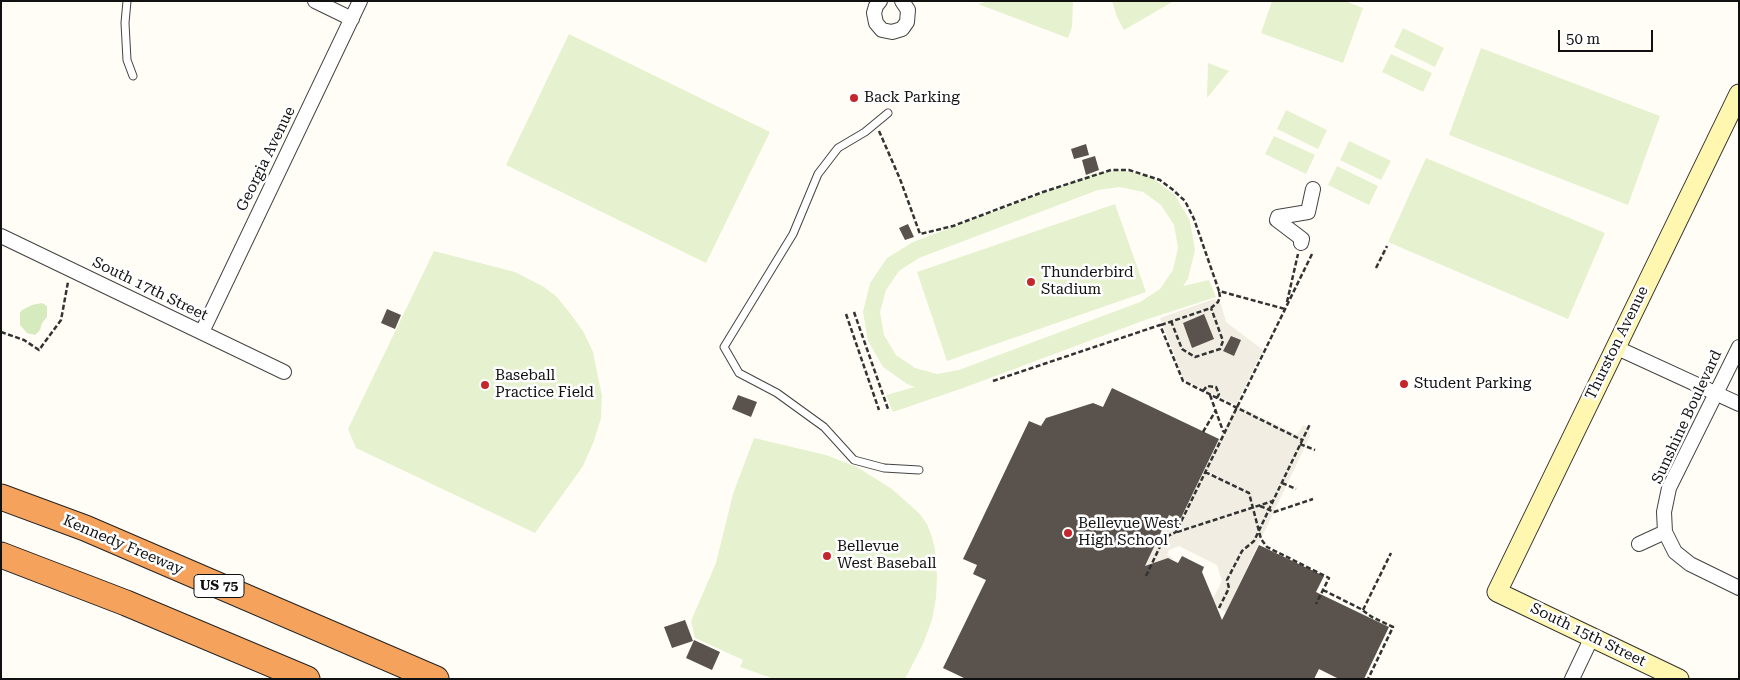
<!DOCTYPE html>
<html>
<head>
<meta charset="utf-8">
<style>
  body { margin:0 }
  #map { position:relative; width:1740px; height:680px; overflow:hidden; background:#fffdf5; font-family:"Roboto Serif",serif }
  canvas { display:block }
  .frame { position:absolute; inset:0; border:2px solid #111; pointer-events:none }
  .scale { position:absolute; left:1558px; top:30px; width:95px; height:22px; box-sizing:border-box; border:2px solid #111; border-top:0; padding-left:6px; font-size:15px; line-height:18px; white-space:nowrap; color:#111; -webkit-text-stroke:4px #fff; paint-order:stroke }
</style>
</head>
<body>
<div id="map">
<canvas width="1740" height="680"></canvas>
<div class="frame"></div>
<div class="scale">50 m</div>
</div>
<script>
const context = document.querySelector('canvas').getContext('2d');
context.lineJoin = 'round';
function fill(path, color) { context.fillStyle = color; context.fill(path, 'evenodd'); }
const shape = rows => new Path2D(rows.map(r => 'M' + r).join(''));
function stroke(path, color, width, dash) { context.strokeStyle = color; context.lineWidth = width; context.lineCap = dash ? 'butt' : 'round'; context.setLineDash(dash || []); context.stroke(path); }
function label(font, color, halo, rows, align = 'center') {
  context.font = font + ' "Roboto Serif",serif'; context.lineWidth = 5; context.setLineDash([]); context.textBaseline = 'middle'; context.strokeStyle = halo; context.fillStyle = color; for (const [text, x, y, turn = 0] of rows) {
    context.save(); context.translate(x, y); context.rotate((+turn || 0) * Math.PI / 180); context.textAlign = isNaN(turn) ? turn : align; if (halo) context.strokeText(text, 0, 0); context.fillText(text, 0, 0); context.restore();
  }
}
fill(shape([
  [42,303,47,306,47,317,42,323,40,330,35,335,27,333,20,325,20,313,22,310,32,305]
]), '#d5ebbd');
fill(shape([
  [988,1,1073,1,1072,27,1068,38,978,4],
  [1112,1,1174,1,1124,30,1117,17],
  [1272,1,1345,1,1363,8,1343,63,1261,33],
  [1403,28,1444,48,1435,67,1394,47],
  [569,34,770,132,706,263,506,165],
  [1481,48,1660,116,1628,205,1449,135],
  [1391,54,1432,73,1423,92,1382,72],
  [1208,63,1229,71,1207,98],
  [1286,110,1327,130,1318,149,1277,129],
  [1274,136,1315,155,1306,174,1265,154],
  [1349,141,1391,161,1381,180,1340,160],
  [1426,158,1605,233,1568,319,1388,242],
  [1337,166,1378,186,1369,205,1328,185],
  [1122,170,1151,177,1175,195,1190,221,1195,250,1188,279,1183,286,1209,280,1216,297,1145,320,966,387,893,412,886,395,915,387,907,384,883,367,868,341,863,312,870,283,887,258,913,242,1093,174],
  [1120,187,1143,192,1161,205,1174,225,1178,248,1173,270,1160,289,1140,302,959,370,937,374,915,368,896,355,884,335,880,312,886,290,899,271,919,258,1098,190],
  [1115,204,1146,292,947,361,917,272],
  [434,251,515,272,544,287,556,296,569,312,583,331,593,352,602,396,601,418,594,441,583,466,535,533,356,448,348,429],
  [754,438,826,455,857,467,892,489,919,513,927,524,932,537,935,549,937,577,936,598,932,620,923,644,905,679,774,679,740,667,743,660,695,638,691,621,716,563,733,494]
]), '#e6f2cf');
fill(shape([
  [1214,299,1221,304,1226,322,1263,350,1236,405,1297,435,1303,425,1308,428,1310,436,1226,612,1210,604,1222,581,1217,565,1179,546,1169,550,1167,555,1173,558,1172,560,1141,574,1169,515,1180,520,1236,405,1184,380,1160,318]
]), '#f1ede2');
fill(shape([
  [1086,144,1089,155,1074,159,1071,149],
  [1095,156,1099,170,1086,175,1082,160],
  [908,224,914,237,905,240,899,228],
  [387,309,401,315,395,329,381,323],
  [1204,314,1214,339,1192,348,1183,323],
  [1231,336,1241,340,1234,356,1223,351],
  [1112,388,1219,439,1180,520,1169,515,1145,566,1168,558,1178,563,1182,556,1204,567,1202,572,1222,620,1259,545,1324,576,1316,592,1389,627,1364,679,1339,679,1319,669,1314,679,966,679,943,668,986,580,973,574,977,565,963,559,1029,421,1041,426,1046,418,1093,403,1103,407],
  [738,395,757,402,751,417,732,409],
  [685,620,693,641,672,648,664,627],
  [694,640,720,652,712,670,686,658]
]), '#5a524d');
const lane = shape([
  [127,1,125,23,127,60,133,76],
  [888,113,865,132,838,148,818,174,793,234,724,347,739,373,777,393,824,427,854,460,884,468,919,470]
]);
const street = shape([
  [315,1,352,19],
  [880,1,876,6,874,13,876,23,882,30,892,32,902,29,907,22,908,10,902,1],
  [1,236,284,372],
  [1301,243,1302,239,1277,220,1278,217,1308,212,1313,189],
  [202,332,360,1],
  [1615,347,1739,404],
  [1739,347,1669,488,1664,512,1665,532,1675,552,1690,564,1739,588],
  [1639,544,1665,532],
  [1572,679,1592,637]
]);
const secondary = shape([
  [1679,679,1497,592,1739,94]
]);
const highway = shape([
  [1,497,85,528,436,679],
  [1,555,126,603,307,679]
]);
stroke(lane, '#444', 9);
stroke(street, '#444', 16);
stroke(secondary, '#333', 21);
stroke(highway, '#222', 27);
stroke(shape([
  [879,131,900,179,920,234,953,226,1043,192,1111,170,1129,170,1160,180,1172,189,1185,201,1194,219,1219,291,1285,309],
  [1376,268,1387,246],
  [1287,302,1298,254],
  [854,312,888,409],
  [846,314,879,410],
  [1171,321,1182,349,1195,357,1220,349,1223,341,1211,308],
  [1161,325,1211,308,1218,302,1220,297,1219,291],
  [1,332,24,340,39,350,61,320,68,282],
  [993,381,1160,325,1183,381,1302,440],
  [1203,391,1207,386,1216,387,1219,394,1217,398],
  [1210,395,1223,431,1225,432],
  [1203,432,1216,410],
  [1300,444,1315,450],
  [1205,472,1249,493,1261,539,1267,547,1329,578,1316,604],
  [1282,483,1296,489],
  [1260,506,1274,512,1313,499],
  [1177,532,1273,501,1310,424],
  [1146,576,1164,538,1176,532,1312,254],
  [1323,590,1361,609,1372,617,1393,627,1368,679],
  [1219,608,1229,588,1227,580,1242,551,1254,541,1273,501],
  [1363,610,1391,553]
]), '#333', 2.5, [5, 2.5]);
stroke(lane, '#fff', 7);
stroke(street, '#fff', 14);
stroke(secondary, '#fff6b0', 19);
stroke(highway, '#f5a25d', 25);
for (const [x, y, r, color] of [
  [854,98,5,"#c4262e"],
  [1031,282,5,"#c4262e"],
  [1404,384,5,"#c4262e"],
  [485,385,5,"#c4262e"],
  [1068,533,5,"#c4262e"],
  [827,556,5,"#c4262e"]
]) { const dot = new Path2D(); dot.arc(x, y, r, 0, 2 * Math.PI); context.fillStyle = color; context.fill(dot); stroke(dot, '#fff', 2); }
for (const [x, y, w] of [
  [219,586,50]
]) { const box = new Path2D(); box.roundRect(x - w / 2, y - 11.5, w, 23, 4); context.fillStyle = '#fff'; context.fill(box); stroke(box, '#111', 1); }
label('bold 14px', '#111', null, [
  ["US 75",219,586]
]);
label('15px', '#111', '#fff', [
  ["Back Parking",864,98],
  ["Thunderbird",1041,273],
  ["Stadium",1041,290],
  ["Baseball",495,376],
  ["Practice Field",495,393],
  ["Student Parking",1414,384],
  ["Bellevue West",1078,524],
  ["High School",1078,541],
  ["Bellevue",837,547],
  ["West Baseball",837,564]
], 'left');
label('15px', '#111', '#fff', [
  ["Georgia Avenue",266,159,-64],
  ["South 17th Street",150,289,26],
  ["Thurston Avenue",1617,343,-64],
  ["Sunshine Boulevard",1687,417,-65],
  ["Kennedy Freeway",123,545,23],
  ["South 15th Street",1588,635,26]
]);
</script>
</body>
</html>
